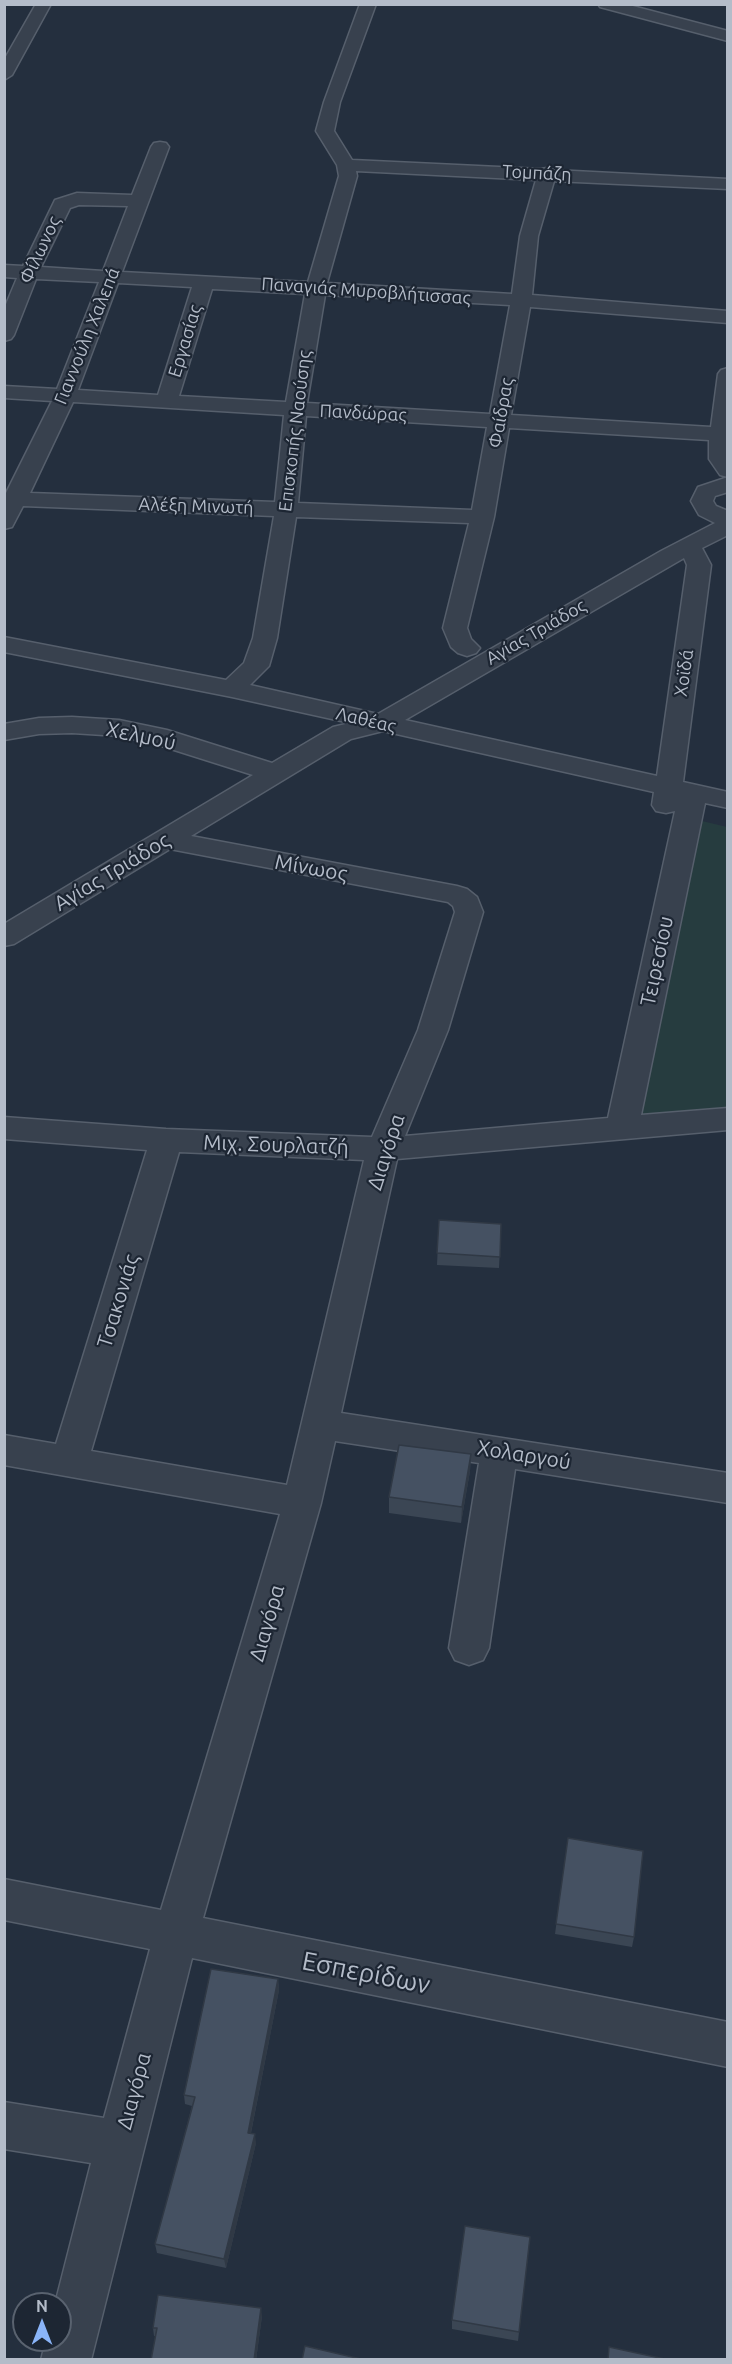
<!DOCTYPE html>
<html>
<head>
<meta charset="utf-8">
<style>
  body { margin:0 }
  #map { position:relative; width:732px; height:2364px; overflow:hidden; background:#242f3e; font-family:Ubuntu,sans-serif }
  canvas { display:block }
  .frame { position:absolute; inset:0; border:6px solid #b4bcc9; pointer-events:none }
  .north { position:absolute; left:12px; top:2292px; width:60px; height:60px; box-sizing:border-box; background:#1d2633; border:2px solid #59626f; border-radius:50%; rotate:0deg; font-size:16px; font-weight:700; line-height:24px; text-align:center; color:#b4bcc9 }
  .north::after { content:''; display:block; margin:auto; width:21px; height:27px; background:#8ab4f8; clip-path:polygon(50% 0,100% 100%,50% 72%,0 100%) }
</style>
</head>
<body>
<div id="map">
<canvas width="732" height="2364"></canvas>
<div class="frame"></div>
<div class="north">N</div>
</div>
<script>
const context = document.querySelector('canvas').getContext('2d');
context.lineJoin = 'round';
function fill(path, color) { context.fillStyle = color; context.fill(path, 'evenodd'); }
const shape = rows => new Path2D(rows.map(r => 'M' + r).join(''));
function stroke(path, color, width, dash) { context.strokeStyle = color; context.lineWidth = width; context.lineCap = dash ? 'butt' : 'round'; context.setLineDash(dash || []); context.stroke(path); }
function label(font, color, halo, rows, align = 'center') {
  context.font = font + ' Ubuntu,sans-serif'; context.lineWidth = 4.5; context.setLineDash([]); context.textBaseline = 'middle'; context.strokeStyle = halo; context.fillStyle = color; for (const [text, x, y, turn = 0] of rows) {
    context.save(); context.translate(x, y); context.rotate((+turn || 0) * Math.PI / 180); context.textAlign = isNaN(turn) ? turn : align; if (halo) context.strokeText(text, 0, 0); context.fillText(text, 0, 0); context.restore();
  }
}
fill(shape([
  [698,820,727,827,727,1108,639,1115]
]), '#263c3f');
const minor = shape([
  [36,4,51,4,12,75,4,80,4,60,36,4],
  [360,4,376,4,340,102,334,131,352,160,541,169,547,168,554,170,728,179,728,189,554,181,538,236,532,295,728,311,728,323,530,307,511,415,711,427,718,374,721,370,728,368,728,477,720,475,709,459,709,440,509,428,494,517,467,628,471,639,480,648,476,653,467,656,458,653,451,647,443,628,469,523,296,517,277,638,269,666,250,685,378,714,661,551,715,523,699,515,691,501,698,487,728,477,728,492,715,496,713,501,716,506,728,511,728,535,702,548,711,565,683,782,728,792,728,808,705,803,641,1115,728,1108,728,1130,397,1159,341,1413,728,1473,728,1503,515,1469,489,1648,483,1660,469,1665,455,1660,449,1648,479,1463,335,1441,321,1503,203,1918,728,2022,728,2067,192,1958,91,2360,41,2360,46,2340,60,2340,60,2304,55,2304,91,2163,4,2149,4,2102,104,2118,150,1949,4,1920,4,1879,161,1910,280,1514,4,1465,4,1435,56,1444,147,1150,4,1139,4,1117,166,1129,372,1137,418,1030,455,912,453,906,448,902,170,849,14,944,4,946,4,924,253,775,152,743,119,736,72,733,39,734,4,740,4,724,39,718,72,717,119,720,167,730,272,763,333,727,350,723,232,697,4,652,4,637,226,680,244,663,253,638,274,516,23,506,12,527,4,529,4,497,52,401,4,398,4,386,57,389,99,282,36,279,14,335,11,339,4,341,4,309,17,278,4,277,4,265,23,266,55,200,77,193,132,195,151,147,154,143,160,142,166,143,169,147,122,272,308,282,339,176,337,165,316,131,324,102,360,4],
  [356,171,536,180,520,236,512,294,327,283,357,176,356,171],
  [79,205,128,206,103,271,41,267,70,208,79,205],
  [118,283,192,287,158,395,78,390,118,283],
  [212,289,305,294,286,402,179,396,212,289],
  [325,295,510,305,490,414,307,403,325,295],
  [73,402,284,415,275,502,30,493,73,402],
  [306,416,487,427,472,510,298,503,306,416],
  [684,558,687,565,657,776,405,720,684,558],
  [383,731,654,792,652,805,656,811,666,813,675,811,608,1118,405,1136,448,1030,483,912,477,897,467,889,457,886,191,836,351,739,383,731],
  [179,1152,364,1160,287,1485,91,1451,179,1152],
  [598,4,625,4,728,31,728,41,600,7,598,4]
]);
stroke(minor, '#565f6c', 3);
fill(minor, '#38414e');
fill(shape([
  [439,1220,501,1224,499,1268,437,1265],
  [471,1454,470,1471,461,1523,389,1513,389,1497],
  [568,1838,634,1937,632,1947,555,1934],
  [278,1979,279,1990,251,2133,256,2143,226,2268,157,2253,155,2244,192,2106,185,2104,184,2095],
  [530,2237,518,2341,452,2329,452,2320],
  [262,2316,256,2360,151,2360,156,2336,154,2336,153,2328]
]), '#3b4654');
fill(shape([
  [471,1454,470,1471,461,1523,462,1507],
  [278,1979,279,1990,249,2142,248,2133],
  [255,2134,256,2143,226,2268,224,2259],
  [261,2308,262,2316,256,2360,254,2360]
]), '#303945');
const building = shape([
  [439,1220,501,1224,500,1257,437,1253,439,1220],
  [399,1445,471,1454,462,1507,389,1497,399,1445],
  [568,1838,643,1851,634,1937,556,1924,568,1838],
  [211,1969,278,1979,248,2133,255,2134,224,2259,155,2244,195,2097,184,2095,211,1969],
  [465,2226,530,2237,519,2332,452,2320,465,2226],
  [158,2295,261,2308,254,2360,151,2360,157,2328,153,2328,158,2295],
  [305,2346,365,2360,302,2360,305,2346],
  [609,2347,669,2360,608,2360,609,2347]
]);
fill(building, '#455162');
stroke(building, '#303945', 1.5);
label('18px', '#b4bcc9', '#1d2633', [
  ["Τομπάζη",537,173,3],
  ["Φίλωνος",40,250,-65],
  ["Παναγιάς Μυροβλήτισσας",366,291,4],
  ["Γιαννούλη Χαλεπά",87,336,-68],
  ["Εργασίας",185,341,-73],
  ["Πανδώρας",363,413,3],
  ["Φαίδρας",501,413,-80],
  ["Επισκοπής Ναούσης",295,431,-83],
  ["Αλέξη Μινωτή",196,506,2],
  ["Αγίας Τριάδος",536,632,-30],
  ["Χοϊδά",684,673,-82],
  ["Λαθέας",366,720,13]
]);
label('21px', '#b4bcc9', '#1d2633', [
  ["Χελμού",141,736,12],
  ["Μίνωος",311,868,10],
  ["Αγίας Τριάδος",112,872,-31],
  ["Τειρεσίου",657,961,-78],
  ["Μιχ. Σουρλατζή",276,1145,2],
  ["Διαγόρα",386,1152,-72],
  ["Τσακονιάς",118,1301,-73],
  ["Χολαργού",524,1455,9],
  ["Διαγόρα",267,1623,-74],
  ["Διαγόρα",134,2091,-75]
]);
label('26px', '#b4bcc9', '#1d2633', [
  ["Εσπερίδων",366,1973,11]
]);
</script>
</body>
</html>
